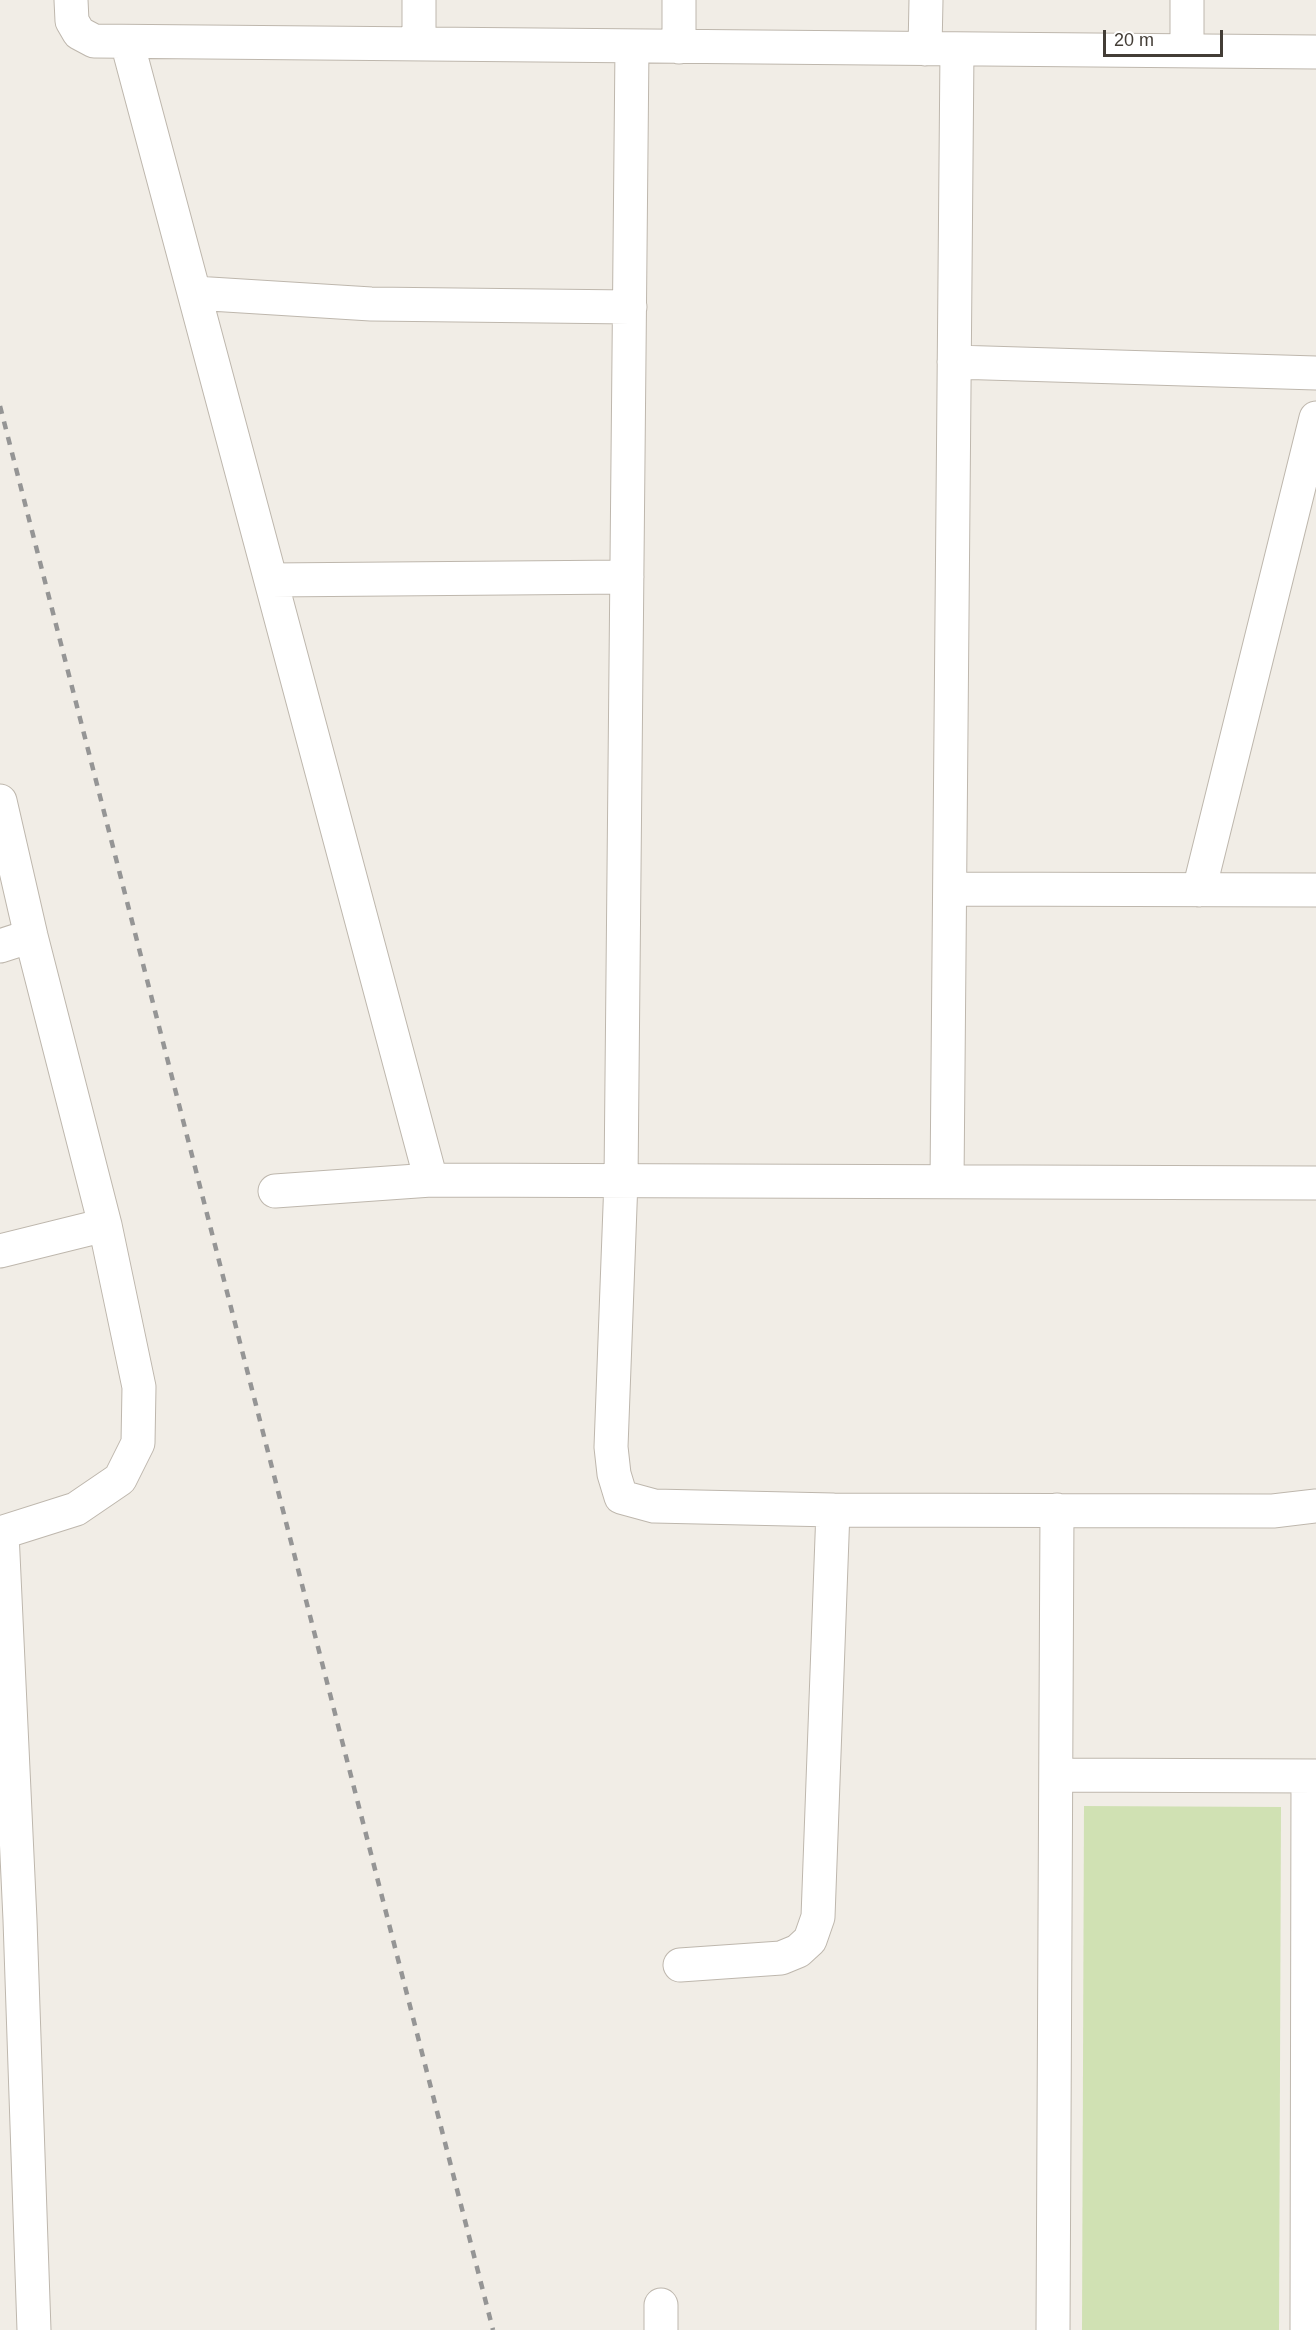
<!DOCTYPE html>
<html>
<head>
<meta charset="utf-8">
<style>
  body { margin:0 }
  #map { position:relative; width:1316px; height:2330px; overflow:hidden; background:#f1ede6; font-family:Arial,sans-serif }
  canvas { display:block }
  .scale { position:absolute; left:1103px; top:30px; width:120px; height:27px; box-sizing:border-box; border:3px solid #433d36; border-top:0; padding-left:8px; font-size:18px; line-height:21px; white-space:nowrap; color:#433d36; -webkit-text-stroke:4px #fff; paint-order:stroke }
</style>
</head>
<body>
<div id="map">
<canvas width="1316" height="2330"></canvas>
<div class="scale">20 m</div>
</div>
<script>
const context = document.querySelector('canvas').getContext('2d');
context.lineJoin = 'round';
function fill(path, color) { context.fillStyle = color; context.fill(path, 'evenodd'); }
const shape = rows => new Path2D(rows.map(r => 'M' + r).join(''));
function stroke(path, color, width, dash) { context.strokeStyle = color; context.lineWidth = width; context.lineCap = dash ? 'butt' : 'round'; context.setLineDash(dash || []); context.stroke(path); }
fill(shape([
  [1084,1806,1281,1807,1279,2330,1082,2330]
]), '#d0e1b3');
const minor = shape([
  [71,0,72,21,79,33,94,41,1316,52],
  [1187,0,1187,51],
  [127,42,431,1180],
  [419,44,419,0],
  [632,46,621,1180,611,1447,614,1474,621,1497,654,1506,833,1510,1273,1511,1316,1506],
  [679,47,679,0],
  [925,49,926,0],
  [194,293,371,304,630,307],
  [954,362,1316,373],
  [271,580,627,577],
  [0,801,31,936,105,1225,139,1387,138,1443,120,1479,76,1509,0,1533],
  [950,889,1316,890],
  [1199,890,1316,418],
  [0,946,31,936],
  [947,1181,957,49],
  [275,1191,431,1180,1316,1183],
  [0,1251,105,1225],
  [2,1533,20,1920,34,2330],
  [1056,1775,1316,1776],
  [680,1965,781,1958,798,1951,810,1940,818,1917,833,1510],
  [661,2330,661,2305],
  [1053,2330,1057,1510],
  [1307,2330,1308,1776]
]);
stroke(minor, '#beb7ad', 35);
stroke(minor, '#fff', 33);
stroke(shape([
  [0,406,493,2330]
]), '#959595', 4.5, [8, 8]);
</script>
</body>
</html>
